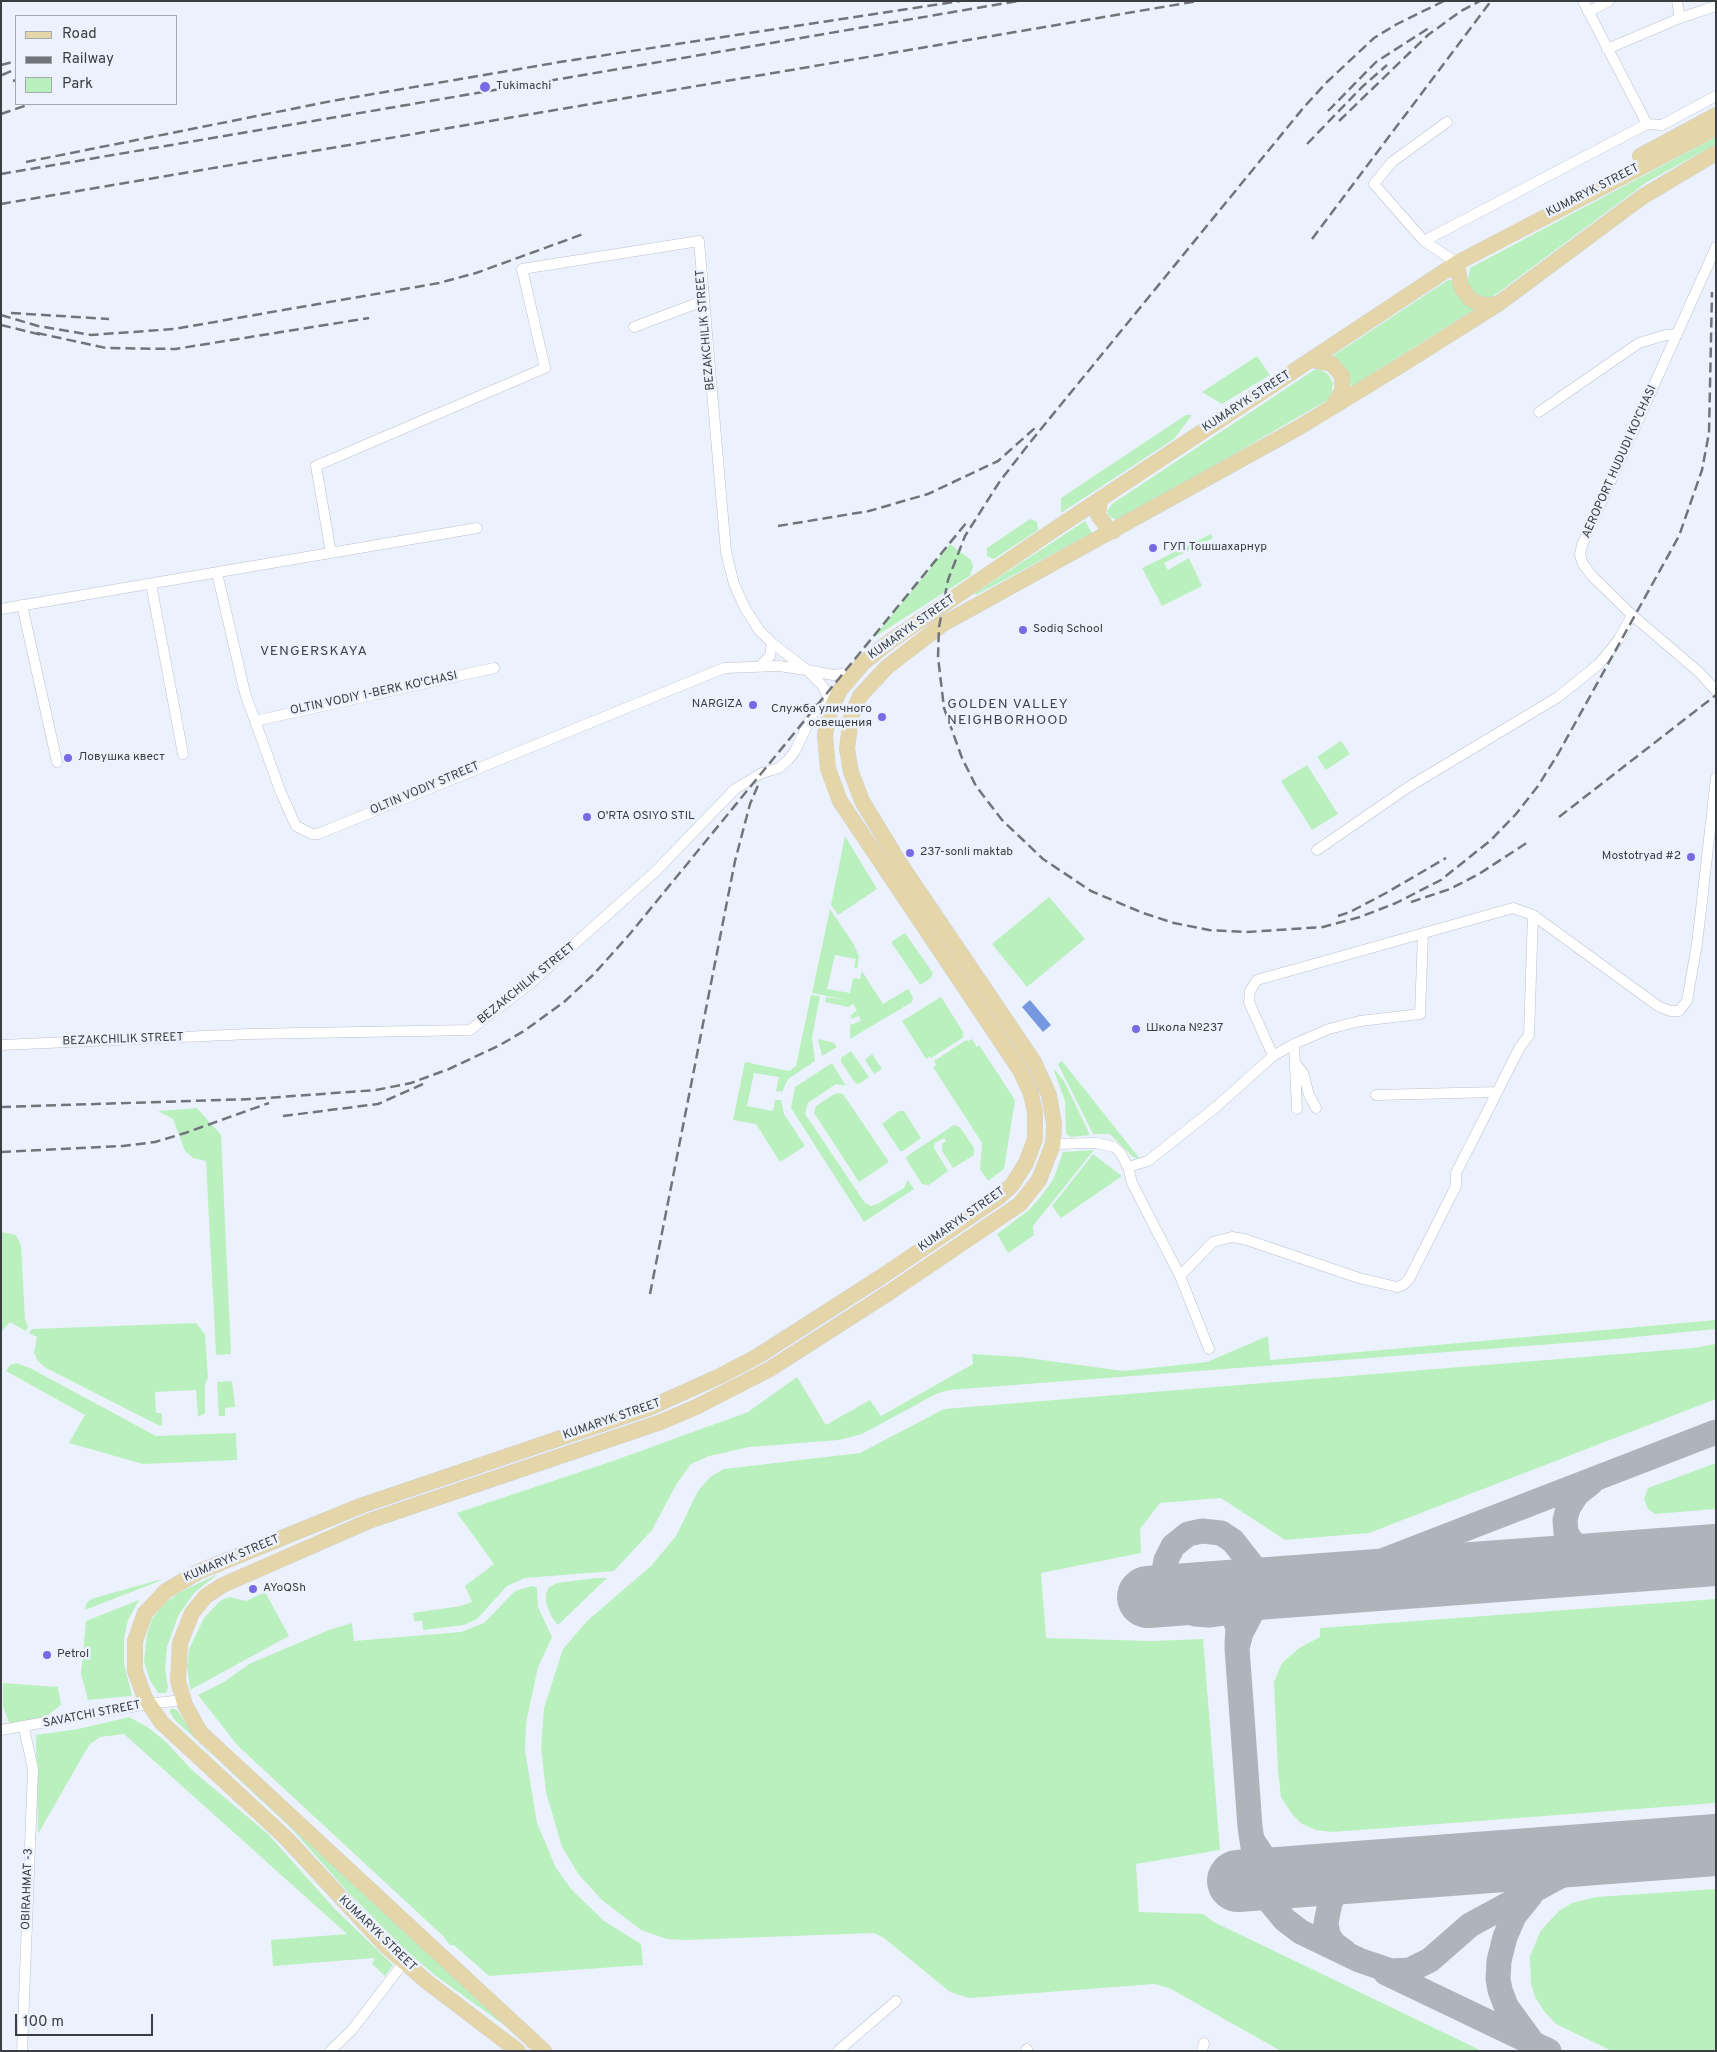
<!DOCTYPE html>
<html>
<head>
<meta charset="utf-8">
<style>
  body { margin:0 }
  #map { position:relative; width:1717px; height:2052px; overflow:hidden; background:#ecf2fd; font-family:Overpass,sans-serif }
  canvas { display:block }
  .frame { position:absolute; inset:0; border:2px solid #3a3d41; pointer-events:none }
  .legend { position:absolute; left:15px; top:15px; width:162px; height:90px; box-sizing:border-box; background:#ecf2fd; border:1px solid #a5aab2; margin:0; padding:6px 9px; list-style:none; font-size:15px; color:#3a3d41 }
  .legend li { display:flex; align-items:center; gap:10px; height:25px }
  .legend b { width:25px; border:1px solid #a5aab2 }
  .scale { position:absolute; left:15px; top:2014px; width:138px; height:22px; box-sizing:border-box; border:2px solid #3a3d41; border-top:0; padding-left:6px; font-size:15px; line-height:18px; white-space:nowrap; color:#3a3d41; -webkit-text-stroke:4px #ecf2fd; paint-order:stroke }
</style>
</head>
<body>
<div id="map">
<canvas width="1717" height="2052"></canvas>
<div class="frame"></div>
<ul class="legend">
<li><b style="height:6px;background:#e5d6a9"></b>Road</li>
<li><b style="height:6px;background:#71757b"></b>Railway</li>
<li><b style="height:14px;background:#baf0be"></b>Park</li>
</ul>
<div class="scale">100 m</div>
</div>
<script>
const context = document.querySelector('canvas').getContext('2d');
context.lineJoin = 'round';
function fill(path, color) { context.fillStyle = color; context.fill(path, 'evenodd'); }
const shape = rows => new Path2D(rows.map(r => 'M' + r).join(''));
function stroke(path, color, width, dash) { context.strokeStyle = color; context.lineWidth = width; context.lineCap = dash ? 'butt' : 'round'; context.setLineDash(dash || []); context.stroke(path); }
function label(font, color, halo, rows, align = 'center') {
  context.font = font + ' Overpass,sans-serif'; context.lineWidth = 5; context.setLineDash([]); context.textBaseline = 'middle'; context.strokeStyle = halo; context.fillStyle = color; for (const [text, x, y, turn = 0] of rows) {
    context.save(); context.translate(x, y); context.rotate((+turn || 0) * Math.PI / 180); context.textAlign = isNaN(turn) ? turn : align; if (halo) context.strokeText(text, 0, 0); context.fillText(text, 0, 0); context.restore();
  }
}
fill(shape([
  [1716,137,1716,144,1647,182,1491,298,1480,298,1467,285,1470,268],
  [1448,280,1453,280,1458,297,1475,309,1351,387,1349,378,1331,357],
  [1257,356,1270,375,1222,404,1202,392],
  [1319,369,1328,374,1333,383,1331,398,1122,519,1116,520,1109,516,1107,511,1112,504,1314,370],
  [1186,415,1192,415,1174,439,1061,513,1061,498],
  [1030,519,1037,522,1038,530,994,559,987,556,987,548],
  [1085,521,1092,533,976,595,975,593],
  [1211,534,1213,538,1164,563,1168,570,1189,558,1202,586,1162,606,1142,568],
  [950,544,971,560,973,566,970,576,873,638],
  [1341,741,1350,754,1326,770,1317,757],
  [1307,765,1338,814,1312,830,1281,781],
  [845,836,877,889,838,915,831,905],
  [1049,897,1085,939,1027,987,992,944],
  [830,909,853,943,859,956,857,968,854,968,856,959,835,955,827,989,850,993,853,978,860,979,862,971,883,1004,908,989,913,997,912,1002,850,1039,850,1025,861,1021,859,1016,851,1019,851,1015,857,1010,853,1004,848,1007,825,1002,826,997,847,1000,812,993],
  [905,933,933,973,931,978,920,985,891,942],
  [811,995,820,996,812,1037,815,1061,788,1079,782,1092,776,1091,779,1077,754,1073,747,1106,773,1111,775,1100,781,1100,784,1114,805,1146,780,1162,756,1124,733,1120,745,1062,789,1071,796,1066],
  [941,997,964,1033,962,1034,964,1037,931,1058,930,1056,926,1059,902,1021],
  [818,1039,834,1043,837,1047,822,1056],
  [972,1039,977,1047,979,1045,1015,1100,1004,1169,988,1181,980,1169,982,1143,933,1067,937,1065,934,1061,966,1040,968,1041],
  [851,1051,869,1077,859,1084,855,1083,841,1062,841,1058],
  [872,1054,882,1069,874,1074,865,1060],
  [1062,1061,1140,1159,1133,1157,1110,1134,1093,1134,1058,1064],
  [832,1063,846,1086,836,1084,808,1103,805,1114,865,1203,871,1206,877,1204,904,1188,908,1180,914,1189,864,1222,791,1108,795,1087],
  [1053,1068,1064,1081,1090,1135,1071,1137,1066,1134,1065,1101],
  [836,1093,843,1094,889,1162,859,1182,814,1113,816,1106],
  [197,1108,221,1135,231,1354,216,1355,206,1161,193,1158,185,1151,173,1119,158,1111],
  [899,1111,904,1111,921,1138,903,1151,900,1151,882,1124],
  [954,1125,960,1127,974,1148,974,1155,953,1168,942,1151,942,1144,946,1141,944,1138,935,1143,934,1148,948,1171,929,1185,922,1184,906,1159,907,1156],
  [1094,1150,1033,1226,1034,1235,1008,1253,997,1234,1029,1210,1043,1194,1054,1178,1063,1152],
  [1093,1154,1122,1176,1061,1218,1052,1206],
  [1,1232,16,1235,21,1245,25,1319,28,1326,26,1331,10,1322,1,1332],
  [1716,1320,1716,1329,1605,1340,949,1390,936,1394,862,1434,839,1440,749,1447,709,1456,691,1464,677,1483,652,1530,614,1571,525,1578,507,1586,477,1619,464,1625,423,1630,422,1621,414,1621,413,1613,461,1606,472,1602,465,1586,494,1564,457,1513,613,1461,748,1412,797,1377,826,1425,870,1400,881,1416,973,1364,972,1354,1021,1357,1123,1371,1207,1362,1268,1336,1270,1360],
  [196,1323,205,1334,208,1378,205,1384,205,1413,198,1417,196,1390,155,1392,156,1413,162,1413,162,1425,160,1426,46,1368,38,1361,34,1353,37,1337,29,1333,32,1329],
  [1716,1344,1716,1399,1369,1533,1285,1540,1221,1498,1160,1503,1140,1529,1141,1553,1041,1573,1046,1638,1152,1641,1203,1639,1220,1850,1136,1864,1139,1912,1203,1914,1214,1922,1482,2051,1281,2051,1169,1988,1155,1984,969,1998,950,1992,884,1938,874,1933,686,1940,667,1939,641,1930,602,1900,579,1875,562,1847,546,1792,541,1747,544,1708,563,1649,587,1621,651,1566,676,1536,698,1491,710,1477,724,1469,860,1453,944,1409,1694,1348],
  [16,1363,30,1368,156,1436,236,1433,237,1460,143,1464,69,1443,85,1415,6,1371,10,1365],
  [232,1381,235,1407,225,1408,225,1416,219,1416,217,1382],
  [1716,1463,1716,1509,1655,1514,1648,1509,1644,1499,1648,1488],
  [218,1574,194,1593,178,1616,167,1647,165,1667,168,1688,166,1693,158,1693,149,1678,144,1661,147,1634,152,1619,164,1604,180,1592],
  [596,1578,607,1578,558,1625,551,1616,546,1603,546,1593,549,1587,557,1583],
  [162,1579,157,1582,85,1610,86,1604,91,1599],
  [532,1586,537,1587,538,1607,552,1637,538,1667,526,1723,525,1750,537,1823,556,1868,571,1889,604,1921,641,1944,643,1965,489,1976,454,1945,450,1945,443,1936,238,1746,198,1695,224,1682,249,1664,329,1630,352,1623,354,1641,461,1632,484,1623,515,1591],
  [265,1592,289,1636,190,1690,187,1666,189,1649,204,1618,221,1600,230,1597,246,1601],
  [1716,1599,1716,1803,1333,1832,1316,1830,1302,1824,1292,1814,1281,1797,1278,1771,1274,1682,1282,1663,1299,1648,1320,1637,1320,1628],
  [139,1600,128,1620,124,1639,124,1663,132,1696,88,1700,81,1674,86,1621],
  [3,1683,58,1687,61,1705,40,1721,10,1725,3,1707],
  [172,1708,177,1710,199,1743,245,1784,511,2030,436,1976,402,1947,347,1891,291,1828,175,1720,169,1711],
  [129,1717,149,1728,166,1742,193,1771,268,1834,334,1908,393,1965,385,1976,372,1964,375,1958,273,1966,271,1940,347,1934,124,1734,100,1737,89,1745,38,1834,36,1735,78,1729],
  [1716,1889,1716,2051,1612,2051,1556,2024,1544,2011,1535,1997,1531,1984,1530,1956,1541,1930,1560,1910,1572,1903,1596,1897]
]), '#baf0be');
fill(shape([
  [1030,1000,1051,1025,1043,1032,1022,1007]
]), '#7598e0');
stroke(shape([
  [1591,1483,1577,1494,1568,1508,1565,1520,1566,1533,1574,1545,1588,1557,1603,1561,1622,1562],
  [1320,1585,1716,1432],
  [1300,1586,1273,1595,1252,1612,1241,1633,1237,1648,1250,1827,1258,1879,1266,1897,1285,1920,1301,1932,1359,1960,1391,1971,1410,1970,1430,1960,1470,1925,1601,1854],
  [1237,1645,1238,1627,1233,1616,1224,1613,1209,1615,1195,1614,1180,1606,1170,1596,1164,1581,1164,1570,1166,1560,1173,1546,1188,1534,1202,1531,1221,1533,1233,1541,1254,1568,1261,1583,1259,1598,1252,1612],
  [1253,1841,1262,1855,1279,1869,1295,1874,1314,1875],
  [1344,1951,1334,1944,1328,1935,1326,1923,1330,1903,1337,1889,1347,1878,1361,1873,1375,1871],
  [1386,1973,1549,2051],
  [1530,2039,1506,2006,1500,1990,1498,1979,1499,1961,1505,1937,1514,1916,1531,1895]
]), '#aeb4bc', 25);
stroke(shape([
  [1148,1597,1716,1555],
  [1238,1881,1716,1845]
]), '#aeb4bc', 62);
const minor = shape([
  [1583,1,1647,124],
  [1588,12,1609,1],
  [1680,18,1716,6],
  [1607,49,1680,18,1677,1],
  [1424,241,1374,184,1392,162,1447,122],
  [1716,247,1582,545,1580,555,1583,564,1592,576,1632,615,1700,673,1716,691],
  [1457,263,1424,241,1647,124,1662,125,1716,96],
  [634,327,703,301],
  [1539,412,1639,343,1666,335,1677,335],
  [331,553,316,466,545,368,522,269,699,241,726,552,734,584,745,608,759,630,772,643,807,670,833,675,855,672],
  [151,584,183,754],
  [22,605,57,762],
  [1,609,477,528],
  [760,666,770,656,772,643],
  [255,721,494,668],
  [1317,850,1410,786,1558,697,1599,664,1619,639,1632,615],
  [1294,1044,1297,1109],
  [1,1045,250,1034,470,1030,532,982,656,871,735,789,762,773,779,768,788,760,795,751,815,709,832,705,822,685,807,670,779,666,724,668,318,834,312,834,296,826,281,793,245,693,217,573],
  [1273,1056,1249,1002,1250,991,1257,980,1513,908,1533,915,1658,1006,1670,1011,1679,1011,1687,1001,1697,944,1716,778],
  [1296,1064,1303,1073,1309,1095,1316,1108],
  [1376,1095,1497,1092],
  [1053,1144,1096,1143,1114,1147,1120,1152,1128,1167,1132,1183,1180,1276,1209,1349],
  [1128,1167,1148,1161,1216,1107,1273,1056,1294,1044,1329,1029,1360,1021,1420,1014,1423,934],
  [1180,1276,1213,1242,1232,1237,1244,1239,1359,1278,1397,1287,1403,1285,1409,1279,1456,1186,1456,1173,1520,1047,1529,1035,1533,915],
  [1,1730,148,1704,182,1700],
  [22,2051,33,1769,24,1728],
  [330,2051,352,2030,404,1962],
  [838,2051,896,2001],
  [1026,2051,1027,2049],
  [1202,2051,1204,2043]
]);
const primary = shape([
  [1640,156,1716,115],
  [1457,263,1461,287,1470,299,1483,305,1498,304],
  [1311,360,1332,364,1342,376,1342,391,1333,406],
  [1100,499,1098,515,1107,527,1114,531],
  [518,2051,426,1981,386,1946,286,1838,162,1723,145,1698,135,1671,135,1641,145,1613,166,1591,198,1572,363,1505,649,1408,720,1376,758,1356,881,1277,999,1197,1012,1185,1026,1163,1035,1139,1035,1112,1031,1094,1020,1070,840,801,828,769,825,735,830,711,840,690,863,663,889,642,1055,529,1457,263,1716,128],
  [544,2051,200,1732,185,1705,178,1681,180,1643,192,1613,206,1596,223,1585,369,1521,661,1422,696,1407,770,1369,890,1292,1020,1204,1039,1180,1053,1144,1054,1124,1049,1095,1034,1062,899,862,862,801,851,772,847,749,851,717,860,696,887,667,943,624,1298,428,1403,364,1498,304,1642,197,1716,153]
]);
stroke(minor, '#bac0cb', 11);
stroke(primary, '#d0d0d1', 16);
stroke(minor, '#fff', 10);
stroke(primary, '#e5d6a9', 15);
stroke(shape([
  [1444,1,1397,24,1374,38,1327,82,1304,107,1032,440,1000,481,965,536,948,580,939,627,938,657,944,708,962,758,976,786,1002,820,1043,859,1091,891,1143,913,1174,923,1209,930,1247,932,1323,927,1360,917,1396,903,1441,880,1491,840,1516,814,1538,786,1558,754,1679,536,1702,470,1709,433,1712,292],
  [1,65,16,61],
  [2,75,16,69],
  [13,81,16,80],
  [1328,111,1376,62,1432,26],
  [1,114,30,104],
  [1339,121,1428,35,1461,11,1480,1],
  [1307,144,1362,87,1387,65],
  [26,162,332,101,566,61,960,1],
  [1,174,1018,1],
  [1,204,1198,1],
  [1312,239,1491,1],
  [11,313,109,319],
  [1,315,38,326,91,335,174,329,439,283,476,273,586,233],
  [1,325,42,335],
  [37,333,106,348,175,349,369,318],
  [778,526,869,511,928,494,998,461,1035,428],
  [1559,817,1716,695],
  [1411,902,1450,889,1479,874,1528,842],
  [1338,916,1350,912,1386,893,1446,858],
  [1,1107,253,1099,376,1090,411,1083,449,1069,500,1045,524,1031,564,1002,593,975,629,935,967,522],
  [283,1116,378,1104,423,1084],
  [1,1152,123,1146,155,1142,185,1133,269,1103],
  [650,1294,735,861,750,804,759,783]
]), '#71757b', 2.5, [10, 5]);
for (const [x, y, r, color] of [
  [485,87,6,"#7869e4"],
  [1153,548,5,"#7869e4"],
  [1023,630,5,"#7869e4"],
  [753,705,5,"#7869e4"],
  [882,717,5,"#7869e4"],
  [68,758,5,"#7869e4"],
  [587,817,5,"#7869e4"],
  [910,853,5,"#7869e4"],
  [1691,857,5,"#7869e4"],
  [1136,1029,5,"#7869e4"],
  [253,1589,5,"#7869e4"],
  [47,1655,5,"#7869e4"]
]) { const dot = new Path2D(); dot.arc(x, y, r, 0, 2 * Math.PI); context.fillStyle = color; context.fill(dot); stroke(dot, '#ecf2fd', 2); }
label('12px', '#3a3d41', '#ecf2fd', [
  ["Tukimachi",496,87],
  ["ГУП Тошшахарнур",1163,548],
  ["Sodiq School",1033,630],
  ["NARGIZA",743,705,"right"],
  ["Служба уличного",872,710,"right"],
  ["освещения",872,724,"right"],
  ["Ловушка квест",78,758],
  ["O'RTA OSIYO STIL",597,817],
  ["237-sonli maktab",920,853],
  ["Mostotryad #2",1681,857,"right"],
  ["Школа №237",1146,1029],
  ["AYoQSh",263,1589],
  ["Petrol",57,1655]
], 'left');
label('12px', '#3a3d41', '#ecf2fd', [
  ["KUMARYK STREET",1593,191,-27],
  ["BEZAKCHILIK STREET",706,330,-95],
  ["KUMARYK STREET",1247,402,-33],
  ["AEROPORT HUDUDI KO'CHASI",1620,462,-66],
  ["KUMARYK STREET",912,628,-35],
  ["OLTIN VODIY 1-BERK KO'CHASI",374,694,-12],
  ["OLTIN VODIY STREET",425,789,-23],
  ["BEZAKCHILIK STREET",527,984,-39],
  ["BEZAKCHILIK STREET",123,1040,-2],
  ["KUMARYK STREET",962,1220,-35],
  ["KUMARYK STREET",612,1420,-19],
  ["KUMARYK STREET",232,1559,-23],
  ["SAVATCHI STREET",92,1715,-11],
  ["OBIRAHMAT -3",28,1889,-88],
  ["KUMARYK STREET",377,1934,44]
]);
context.letterSpacing = '1px';
label('14px', '#3e434c', '#ecf2fd', [
  ["VENGERSKAYA",314,652],
  ["GOLDEN VALLEY",1008,705],
  ["NEIGHBORHOOD",1008,721]
]);
context.letterSpacing = '0px';
</script>
</body>
</html>
